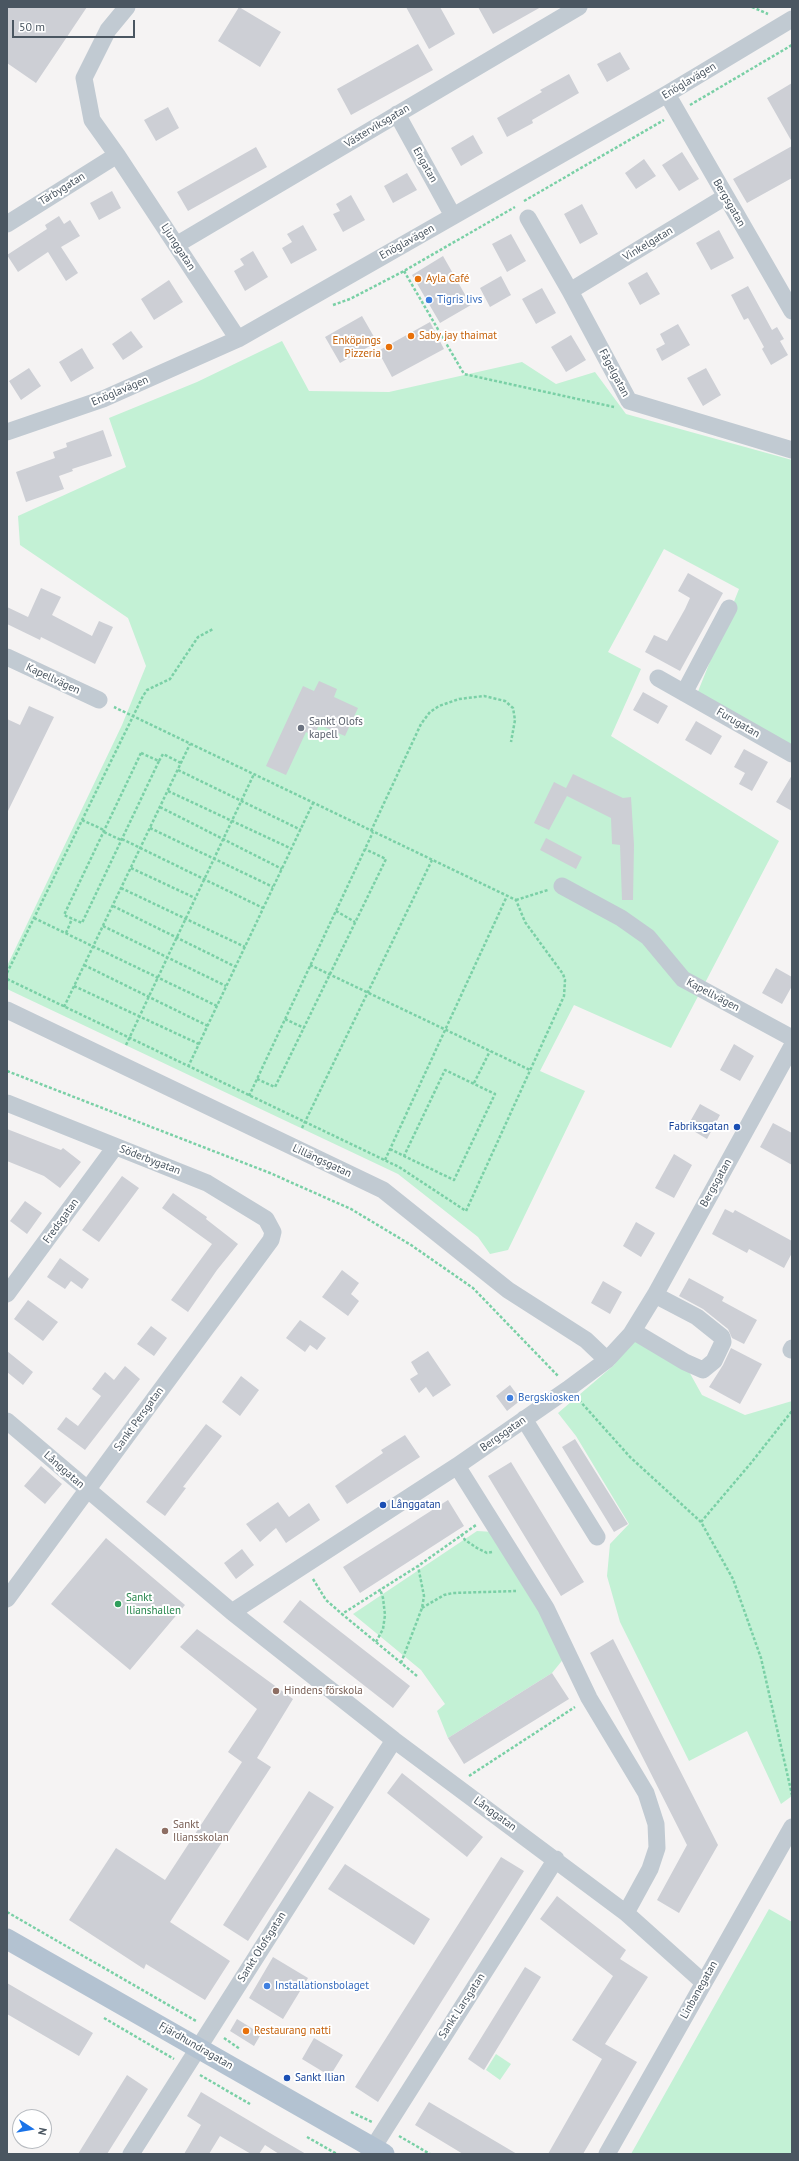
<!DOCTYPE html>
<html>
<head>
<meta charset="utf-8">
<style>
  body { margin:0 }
  #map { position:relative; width:799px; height:2161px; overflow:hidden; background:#f5f3f3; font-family:"PT Sans",sans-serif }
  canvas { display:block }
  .frame { position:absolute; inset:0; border:8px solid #4a5661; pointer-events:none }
  .north { position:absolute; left:12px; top:2109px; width:40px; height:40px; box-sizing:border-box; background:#fff; border:1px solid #b7bbc0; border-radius:50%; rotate:102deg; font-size:11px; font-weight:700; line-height:16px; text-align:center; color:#4a5661 }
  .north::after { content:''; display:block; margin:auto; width:14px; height:18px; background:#1a73e8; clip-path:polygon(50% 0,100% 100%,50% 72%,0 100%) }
  .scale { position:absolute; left:12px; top:20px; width:123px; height:18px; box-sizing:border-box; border:2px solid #4a5661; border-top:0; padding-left:5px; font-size:12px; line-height:14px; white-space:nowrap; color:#4a5661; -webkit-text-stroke:3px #fff; paint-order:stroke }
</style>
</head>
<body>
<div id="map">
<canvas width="799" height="2161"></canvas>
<div class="frame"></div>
<div class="north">N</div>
<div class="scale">50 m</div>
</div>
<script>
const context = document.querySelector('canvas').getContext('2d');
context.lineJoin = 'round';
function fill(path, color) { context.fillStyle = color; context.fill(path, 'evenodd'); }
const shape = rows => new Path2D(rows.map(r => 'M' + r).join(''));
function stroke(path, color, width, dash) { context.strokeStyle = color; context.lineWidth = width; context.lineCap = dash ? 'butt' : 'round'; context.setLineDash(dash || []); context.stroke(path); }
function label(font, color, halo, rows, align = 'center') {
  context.font = font + ' "PT Sans",sans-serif'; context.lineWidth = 4; context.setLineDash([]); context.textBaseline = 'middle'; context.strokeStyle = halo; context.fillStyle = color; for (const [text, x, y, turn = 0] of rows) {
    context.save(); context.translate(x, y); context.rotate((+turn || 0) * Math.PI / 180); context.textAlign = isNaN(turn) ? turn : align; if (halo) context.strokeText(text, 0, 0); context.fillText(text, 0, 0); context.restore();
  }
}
fill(shape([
  [282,341,309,391,389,392,522,362,556,384,595,372,626,414,792,460,792,747,697,694,739,589,664,549,608,652,641,669,611,736,779,841,671,1048,574,1005,540,1071,585,1091,508,1250,490,1254,478,1237,398,1174,7,989,7,966,122,725,146,666,128,618,20,545,18,516,126,467,109,418,197,382],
  [636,1334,687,1368,702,1395,745,1415,792,1401,792,1796,781,1804,747,1731,689,1761,620,1622,607,1576,610,1544,629,1524,576,1436,558,1413,614,1365],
  [477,1531,494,1532,565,1657,552,1673,448,1738,437,1711,445,1704,421,1670,353,1614],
  [769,1909,792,1922,792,2154,631,2154],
  [496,2054,511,2064,500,2080,486,2070]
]), '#c3f1d5');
fill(shape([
  [7,7,87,7,36,83,7,63],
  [239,7,281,32,260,67,218,41],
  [406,7,440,7,455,34,429,49],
  [478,7,541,7,493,34],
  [418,44,433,70,351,115,337,89],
  [620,52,630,69,607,82,597,64],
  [569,74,579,93,532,120,533,123,507,137,497,118,542,92,540,90],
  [792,83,792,142,767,98],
  [168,107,179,128,156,141,144,120],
  [473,135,483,153,461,166,451,148],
  [792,146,792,178,747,203,733,179],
  [256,147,267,167,188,211,177,192],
  [682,152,699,179,679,191,662,165],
  [644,159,656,176,636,189,625,173],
  [407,173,417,190,393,203,384,186],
  [112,191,121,208,99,220,90,203],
  [351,195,365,220,343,232,333,214,340,211,336,204],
  [582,204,598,234,580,244,564,214],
  [59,216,64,224,70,220,80,236,61,247,78,273,66,281,48,252,18,272,7,255,47,229,45,225],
  [303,225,317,250,291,264,282,248,292,242,287,234],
  [719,230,734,258,711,270,696,243],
  [511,234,526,261,507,272,492,244],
  [253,251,268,277,245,291,234,271,244,265,240,259],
  [443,256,471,305,440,323,412,275],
  [647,272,660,294,640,305,628,283],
  [501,276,511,295,490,307,480,288],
  [169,280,183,302,154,320,141,299],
  [748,286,772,330,777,327,784,339,780,341,788,355,771,365,762,349,764,347,748,318,744,320,731,295],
  [542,288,556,313,536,324,522,299],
  [362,316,377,342,340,363,325,337],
  [430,322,444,349,392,377,378,351],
  [678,324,690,345,662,361,656,349,665,344,660,334],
  [131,331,143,347,123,360,112,344],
  [571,335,586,360,566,372,551,347],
  [82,348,94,368,71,382,59,362],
  [29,368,41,386,21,400,9,381],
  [706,368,721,395,703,406,687,378],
  [103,430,112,456,72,469,73,471,59,476,64,489,26,502,16,472,55,458,53,452,67,447,66,443],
  [688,573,723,593,680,671,645,652,654,635,667,641,685,609,690,598,678,591],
  [41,588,61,597,52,615,92,636,99,621,113,627,95,664,41,637,40,640,7,624,7,607,28,617],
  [319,681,337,689,334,697,358,708,345,736,319,725,314,736,306,732,286,775,266,766,303,686,314,691],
  [643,692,668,706,658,724,633,710],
  [29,706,54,717,7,813,7,719,20,725],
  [696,721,722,736,711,755,685,740],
  [744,749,768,762,752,791,739,784,745,773,734,767],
  [573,774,623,798,631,797,634,845,633,900,622,900,620,845,612,844,611,818,567,796,549,830,534,823,554,782,566,788],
  [792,775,792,811,776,802],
  [546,838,582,857,576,869,540,850],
  [776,968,792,977,792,986,782,1004,762,993],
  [734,1044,754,1056,740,1081,720,1070],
  [700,1104,720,1115,707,1139,687,1127],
  [773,1123,792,1133,792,1165,760,1147],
  [7,1129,61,1150,63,1148,81,1162,60,1188,44,1176,7,1161],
  [674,1154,692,1165,674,1198,655,1188],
  [122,1176,139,1188,99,1242,82,1230],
  [173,1193,207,1217,206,1219,238,1244,217,1270,188,1312,171,1300,212,1244,162,1208],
  [25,1201,42,1213,27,1234,10,1221],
  [725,1209,733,1213,735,1210,792,1241,792,1253,784,1268,749,1249,747,1253,712,1234],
  [636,1222,655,1233,641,1257,623,1246],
  [60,1258,89,1279,82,1289,71,1281,65,1289,47,1277],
  [342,1270,359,1283,351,1294,359,1301,348,1316,322,1297],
  [689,1278,724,1297,722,1301,757,1320,744,1344,732,1338,728,1329,703,1309,679,1296],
  [603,1281,622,1292,610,1314,591,1303],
  [28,1300,58,1322,43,1341,14,1319],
  [300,1320,326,1338,317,1350,310,1345,305,1352,286,1338],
  [151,1326,167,1338,154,1356,137,1344],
  [731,1348,762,1364,740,1404,709,1387,723,1365],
  [7,1351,33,1372,23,1385,7,1372],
  [428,1351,451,1385,433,1397,426,1387,419,1393,410,1379,418,1374,411,1362],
  [125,1366,140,1379,85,1450,57,1429,66,1417,78,1426,101,1396,92,1389,105,1372,114,1380],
  [241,1376,259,1390,240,1416,222,1402],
  [510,1385,521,1400,507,1411,496,1396],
  [206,1424,222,1436,183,1487,186,1488,165,1516,146,1502],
  [405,1435,420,1457,347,1504,335,1486,383,1453,381,1450],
  [575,1439,628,1524,614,1532,562,1447],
  [511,1462,584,1582,561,1596,488,1476],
  [41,1466,62,1484,45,1504,24,1486],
  [448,1500,464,1526,360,1593,343,1567],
  [278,1502,289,1517,309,1503,320,1520,286,1543,276,1528,260,1542,246,1524],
  [106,1538,185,1605,130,1670,51,1604],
  [242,1549,254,1565,236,1579,224,1563],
  [300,1600,410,1686,393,1708,283,1622],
  [197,1629,293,1699,257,1758,271,1767,170,1922,230,1961,205,2000,146,1964,144,1969,69,1920,116,1848,165,1880,242,1762,228,1752,257,1709,180,1647],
  [613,1639,718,1845,679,1913,657,1900,687,1845,590,1653],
  [552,1673,569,1699,464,1764,448,1738],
  [402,1773,483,1837,467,1857,387,1793],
  [309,1791,334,1807,248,1941,223,1925],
  [501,1857,524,1871,378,2102,355,2087],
  [345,1864,430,1919,414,1945,328,1889],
  [557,1896,626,1950,620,1959,648,1977,605,2044,637,2062,583,2154,548,2154,602,2059,572,2040,613,1976,540,1919],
  [273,1957,308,1978,283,2019,249,1998],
  [525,1967,541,1977,484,2070,468,2059],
  [7,1983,93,2033,79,2056,7,2014],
  [237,2019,261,2034,254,2046,230,2031],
  [314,2038,343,2055,330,2076,302,2059],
  [127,2075,148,2089,107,2154,78,2154],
  [201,2092,275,2136,306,2154,279,2154,265,2145,259,2154,251,2154,220,2136,209,2154,184,2154,201,2125,187,2116],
  [429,2102,517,2154,463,2154,415,2125]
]), '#cdcfd5');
stroke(shape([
  [752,7,768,14],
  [690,105,792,45],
  [524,201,664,120],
  [404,271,464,374,614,407],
  [333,305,350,299,404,271,515,207],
  [141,753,159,761,82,923,64,915,141,753],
  [159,761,163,754,181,763],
  [178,770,301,830],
  [168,791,292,849],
  [160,807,282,869],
  [82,820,104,830],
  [150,828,273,887],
  [371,831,421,724,430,712,439,706,459,699,484,696,505,701,513,708,515,720,511,742],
  [104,832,121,840],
  [122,839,263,908],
  [131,868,195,898],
  [121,888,245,947],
  [516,900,548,890],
  [113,906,236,967],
  [336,911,355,922],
  [34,918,217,1006],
  [103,926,226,986],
  [66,933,72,919],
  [84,965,208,1026],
  [310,965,530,1070],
  [7,973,143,696,147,690,170,679,198,637,213,629],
  [7,979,399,1167,466,1211,564,996,565,980,563,974,525,922,516,900,114,707],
  [74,986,199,1044],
  [64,1007,190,744],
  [285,1019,304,1028],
  [126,1045,254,774],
  [188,1067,313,803],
  [7,1071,270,1173,351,1209,411,1245,473,1288,559,1377],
  [257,1079,275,1087,386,859,365,849],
  [474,1083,490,1051],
  [249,1096,373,832],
  [302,1128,432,860],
  [390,1149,404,1156,454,1180,495,1094,445,1070,404,1156],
  [385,1160,507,896],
  [579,1400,630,1457,701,1522,733,1579,761,1658,792,1795],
  [701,1522,751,1463,792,1411],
  [461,1534,465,1540,477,1548,487,1553,492,1552],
  [313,1579,326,1600,342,1614],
  [422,1608,444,1595,453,1593,516,1591],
  [376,1642,383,1629,385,1615,383,1598,380,1589],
  [401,1663,422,1608,424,1596,418,1566],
  [417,1676,342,1614,418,1566,476,1525],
  [469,1776,575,1707],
  [7,1912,196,2021],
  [104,2018,174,2059],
  [224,2038,240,2049],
  [200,2075,250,2104],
  [351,2112,372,2122],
  [399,2136,430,2154],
  [307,2137,337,2154]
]), '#7ad0a6', 2.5, [3, 2]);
stroke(shape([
  [127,7,108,30,84,78,92,120,117,155,238,339],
  [667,94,792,311],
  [397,114,453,216],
  [528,218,570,291,629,401,792,450],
  [7,224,117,155],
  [176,245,579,7],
  [570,291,725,197],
  [7,432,103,399,238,339,667,94,792,19],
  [7,657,99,700],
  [658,678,792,754],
  [684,693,729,608],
  [562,886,621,918,648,937,683,979,792,1038],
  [7,1010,383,1190,508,1290,586,1340,607,1360],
  [7,1103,207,1183,266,1219,273,1232,271,1240,7,1599],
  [7,1294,115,1147],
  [633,1331,685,1362,703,1370,714,1361,723,1342,722,1337,697,1317,655,1295],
  [791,1350,792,1348],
  [524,1419,597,1537],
  [7,1421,232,1612,394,1740,626,1913,703,1982],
  [457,1466,546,1608,589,1698,646,1793,656,1824,657,1848,650,1869,626,1913],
  [232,1612,457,1466,568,1389,607,1360,631,1334,655,1295,792,1046],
  [131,2154,394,1740],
  [369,2154,556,1859],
  [607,2154,792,1827]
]), '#c1cad2', 17);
stroke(shape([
  [7,1939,384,2154]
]), '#b3c2d1', 21);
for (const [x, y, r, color] of [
  [418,279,4,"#e8710a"],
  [429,300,4,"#3f7fe0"],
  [411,336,4,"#e8710a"],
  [389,347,4,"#e8710a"],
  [301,728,4,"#6b7280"],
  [737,1127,4,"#1a4fb4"],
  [510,1398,4,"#3f7fe0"],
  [383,1505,4,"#1a4fb4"],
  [118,1604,4,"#2e9e5b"],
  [276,1691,4,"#8d6e63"],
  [165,1831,4,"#8d6e63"],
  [267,1986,4,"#3f7fe0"],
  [246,2031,4,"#e8710a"],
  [287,2078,4,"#1a4fb4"]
]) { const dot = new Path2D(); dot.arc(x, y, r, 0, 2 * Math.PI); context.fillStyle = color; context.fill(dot); stroke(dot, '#fff', 1.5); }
label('11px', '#4a5661', '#fff', [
  ["Enöglavägen",689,81,-31],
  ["Västerviksgatan",377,126,-31],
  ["Engatan",425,165,61],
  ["Tärbygatan",62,189,-32],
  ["Bergsgatan",729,203,60],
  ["Enöglavägen",407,242,-29],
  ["Vinkelgatan",648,244,-31],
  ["Ljunggatan",178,247,57],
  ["Fågelgatan",614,373,62],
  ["Enöglavägen",120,391,-23],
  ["Kapellvägen",53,679,25],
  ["Furugatan",738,723,30],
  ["Kapellvägen",713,995,28],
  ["Söderbygatan",150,1160,21],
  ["Lillängsgatan",322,1161,25],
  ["Bergsgatan",716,1183,-61],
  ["Fredsgatan",61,1221,-54],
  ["Sankt Persgatan",139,1419,-54],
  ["Bergsgatan",503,1434,-35],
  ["Långgatan",64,1470,41],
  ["Långgatan",495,1814,36],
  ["Sankt Olofsgatan",262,1947,-58],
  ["Linbanegatan",699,1990,-61],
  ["Sankt Larsgatan",462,2006,-57],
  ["Fjärdhundragatan",196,2046,30]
]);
label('11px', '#c56008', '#fff', [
  ["Ayla Café",426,279],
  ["Saby jay thaimat",419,336],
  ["Enköpings",381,341,"right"],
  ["Pizzeria",381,354,"right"],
  ["Restaurang natti",254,2031]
], 'left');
label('11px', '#366cbe', '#fff', [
  ["Tigris livs",437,300],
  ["Bergskiosken",518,1398],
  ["Installationsbolaget",275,1986]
], 'left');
label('11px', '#5b616d', '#fff', [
  ["Sankt Olofs",309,722],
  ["kapell",309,735]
], 'left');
label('11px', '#164399', '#fff', [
  ["Fabriksgatan",729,1127,"right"],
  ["Långgatan",391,1505],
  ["Sankt Ilian",295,2078]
], 'left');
label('11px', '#27864d', '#fff', [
  ["Sankt",126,1598],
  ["Ilianshallen",126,1611]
], 'left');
label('11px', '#785e54', '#fff', [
  ["Hindens förskola",284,1691],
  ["Sankt",173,1825],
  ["Iliansskolan",173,1838]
], 'left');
</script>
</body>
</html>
